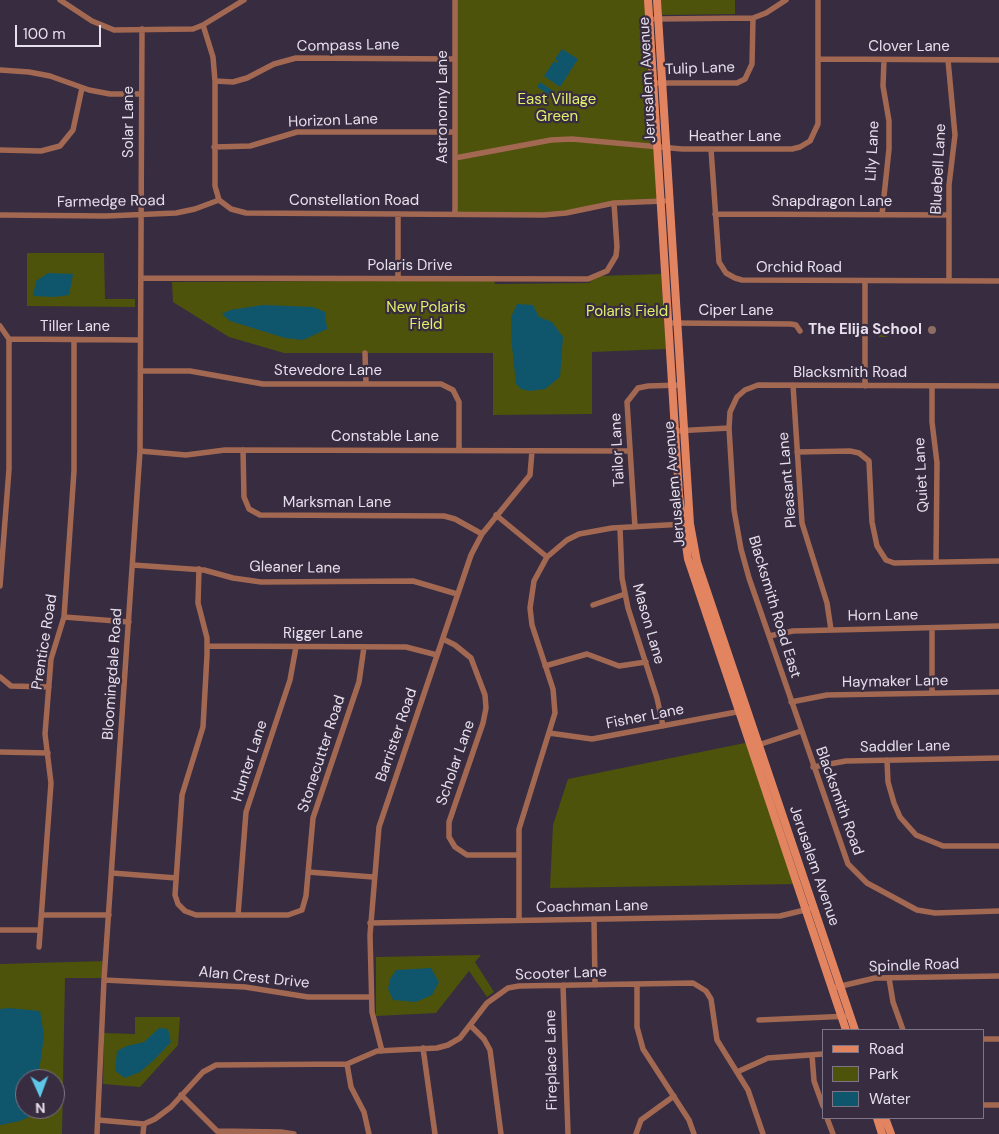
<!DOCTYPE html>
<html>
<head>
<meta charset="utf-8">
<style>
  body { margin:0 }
  #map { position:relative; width:999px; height:1134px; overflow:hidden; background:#372c40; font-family:"DM Sans",sans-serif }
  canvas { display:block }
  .legend { position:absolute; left:822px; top:1029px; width:162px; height:90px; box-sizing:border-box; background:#372c40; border:1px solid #7d7485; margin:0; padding:6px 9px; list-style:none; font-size:15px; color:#e6dfec }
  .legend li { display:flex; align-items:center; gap:10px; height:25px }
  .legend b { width:25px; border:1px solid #7d7485 }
  .north { position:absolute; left:15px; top:1069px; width:50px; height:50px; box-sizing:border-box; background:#372c40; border:1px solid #7d7485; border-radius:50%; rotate:178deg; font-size:14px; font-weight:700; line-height:20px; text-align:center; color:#e6dfec }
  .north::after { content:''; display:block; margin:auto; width:18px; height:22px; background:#5cc7e7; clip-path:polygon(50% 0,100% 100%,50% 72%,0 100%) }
  .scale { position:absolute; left:15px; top:25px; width:86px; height:22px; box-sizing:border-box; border:2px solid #e6dfec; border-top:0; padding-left:6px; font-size:15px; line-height:18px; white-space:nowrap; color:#e6dfec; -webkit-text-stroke:4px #372c40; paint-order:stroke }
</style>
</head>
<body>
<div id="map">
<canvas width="999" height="1134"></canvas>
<ul class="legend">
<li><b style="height:6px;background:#e38461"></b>Road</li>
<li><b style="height:14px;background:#4d530b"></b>Park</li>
<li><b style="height:14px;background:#0f566d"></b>Water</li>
</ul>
<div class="north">N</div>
<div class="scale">100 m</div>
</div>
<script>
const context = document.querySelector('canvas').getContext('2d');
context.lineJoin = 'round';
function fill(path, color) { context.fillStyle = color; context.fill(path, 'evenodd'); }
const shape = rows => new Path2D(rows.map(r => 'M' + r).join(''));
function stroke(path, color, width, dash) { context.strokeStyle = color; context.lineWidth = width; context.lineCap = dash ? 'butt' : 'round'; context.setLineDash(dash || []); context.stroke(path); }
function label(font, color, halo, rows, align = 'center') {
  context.font = font + ' "DM Sans",sans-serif'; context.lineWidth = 4.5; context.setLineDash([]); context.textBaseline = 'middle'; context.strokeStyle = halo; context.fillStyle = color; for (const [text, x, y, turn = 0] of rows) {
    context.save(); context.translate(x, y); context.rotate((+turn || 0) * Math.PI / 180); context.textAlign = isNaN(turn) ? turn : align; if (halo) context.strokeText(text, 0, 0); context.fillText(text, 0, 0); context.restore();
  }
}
fill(shape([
  [455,0,652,0,664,200,599,203,565,213,455,213],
  [661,0,735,0,735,14,662,15],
  [27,253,104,253,105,299,135,299,135,307,27,306],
  [661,274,666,349,592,352,592,414,493,415,493,353,284,353,229,337,173,302,172,282,494,280,495,284,590,283,591,279,599,276],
  [879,324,887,324,887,337,879,337],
  [750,742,797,884,550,888,553,825,568,779],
  [481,955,475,962,494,992,487,997,469,971,436,1013,376,1016,376,957],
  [106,961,105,978,65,978,62,1134,0,1134,0,964],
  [25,1079,55,1079,55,1109,25,1109],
  [135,1017,180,1017,178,1045,140,1087,103,1084,104,1033,135,1034]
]), '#4d530b');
fill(shape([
  [562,49,578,59,560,87,544,76,554,61,557,63,558,61,555,59],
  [540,82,556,93,553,97,537,87],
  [48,273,73,274,69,295,54,297,33,296,36,281],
  [517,304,533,305,539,317,552,322,563,337,560,377,545,389,530,391,521,389,516,384,511,337,511,317],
  [263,305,313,307,325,312,327,329,303,340,285,338,230,321,222,314,230,310],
  [431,968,439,982,432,995,416,1002,393,1000,388,989,390,979,396,970],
  [9,1008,40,1011,44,1036,38,1079,25,1079,25,1109,33,1109,33,1115,20,1121,0,1125,0,1009],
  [159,1028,168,1029,171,1042,154,1060,140,1072,125,1078,115,1071,117,1051,127,1046,144,1042]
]), '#0f566d');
stroke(shape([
  [60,0,92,21,114,30,193,29,203,25,244,0],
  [655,19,753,18,766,13,786,0],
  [203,25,213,57,215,81,215,186,219,200,231,209,246,213,544,215,566,213,614,203,664,201],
  [818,59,999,60],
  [948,60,955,135,949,185,949,281],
  [0,70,29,72,50,76,89,90,110,94,141,94],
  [215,81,233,82,247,78,274,64,296,58,455,59],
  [658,83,737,83,745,79,752,64,753,18],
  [214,147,250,146,297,132,455,132],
  [711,149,719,262,726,273,735,278,742,280,999,281],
  [0,150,41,151,60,146,73,130,82,88],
  [455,158,551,140,572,139,682,149,792,149,800,147,810,141,818,124,818,0],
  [455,214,455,0],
  [715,214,949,215],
  [0,215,106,216,176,213,195,209,219,200],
  [882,215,889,149,889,121,883,86,884,60],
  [141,278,588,279,607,271,616,256,617,247,614,203],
  [398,279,398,214],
  [865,281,865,386],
  [673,323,791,324,796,325,800,331],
  [0,326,9,339,9,469,0,586],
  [9,339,140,340],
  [365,353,366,384],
  [141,371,190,371,263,384,441,384,453,390,459,402,459,450],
  [793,385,802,523,827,603,831,630],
  [932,386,932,422,937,463,936,562],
  [999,386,758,385,745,390,737,397,730,412,729,428,734,510,741,549,749,578,848,864,867,883,917,910,935,913,999,911],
  [675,431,729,428],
  [243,450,244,497,249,509,260,515,444,516,455,519,482,534],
  [140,451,186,455,225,450,630,451],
  [797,452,850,451,859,453,869,461,872,522,877,546,886,560,894,563,999,561],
  [496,515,547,557],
  [635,527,627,402,638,388,648,386,681,385],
  [620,528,622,578,628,608,657,698,663,726],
  [133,565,204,570,233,578,261,582,413,581,457,594],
  [199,569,198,603,207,638,207,655,203,727,182,795,175,895,178,904,185,911,196,915,288,915,302,910,306,896,313,818,359,682,364,647],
  [593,605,625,594],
  [64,617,129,622],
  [932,628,932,693],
  [769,636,793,631,999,626],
  [443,639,455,645,471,658,485,695,486,708,483,723,449,822,449,837,455,847,467,855,518,855],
  [207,646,406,647,437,655],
  [545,666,587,654,619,666,646,662],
  [0,677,11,686,49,687],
  [791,702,827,695,999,692],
  [549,733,592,739,742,711],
  [755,746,801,731],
  [0,752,48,753],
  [887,760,888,782,894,803,900,817,916,835,943,846,999,846],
  [813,767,846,761,999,758],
  [308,872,373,877],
  [112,873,176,878],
  [42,915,109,915],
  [238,915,246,812,290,680,296,647],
  [594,919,595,985],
  [519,920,519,829,555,713,553,689,532,625,530,608,534,581,547,557,567,540,579,534,612,528,685,524],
  [370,923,780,916,809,909],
  [0,930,40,930],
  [39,947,51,783,45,734,51,659,64,617,74,471,74,340],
  [889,978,893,1002,903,1030],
  [104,980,245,987,308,997,371,997],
  [637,984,637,1027,643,1049,689,1120,694,1134],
  [563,985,568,1134],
  [837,987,875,978,999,976],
  [759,1020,851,1016],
  [470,1025,484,1039,490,1050,501,1134],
  [983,1039,999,1039],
  [423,1048,435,1134],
  [382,1051,372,1012,370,935,379,827,471,555,482,534,530,475,532,451],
  [812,1055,814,1081,823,1106],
  [347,1064,351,1087,364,1112,369,1134],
  [737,1072,768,1058,823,1054],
  [181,1095,217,1131],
  [983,1105,999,1105],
  [827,1118,833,1134],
  [98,1120,144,1124,155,1119,171,1107,203,1072,216,1065,347,1064,377,1051,437,1048,448,1045,460,1038,487,1003,508,988,519,986,693,983,706,991,711,999,717,1040,748,1090,763,1134],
  [217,1131,281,1132,294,1134],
  [97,1134,104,980,140,451,142,29],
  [143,1134,144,1124],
  [636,1134,641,1120,674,1096]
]), '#a36852', 5.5);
stroke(shape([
  [648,0,679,495,688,559,846,1030],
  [657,0,690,524,697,562,855,1030],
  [877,1118,882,1134],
  [885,1118,891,1134]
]), '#e38461', 8);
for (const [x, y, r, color] of [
  [932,330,5,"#8d6e63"]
]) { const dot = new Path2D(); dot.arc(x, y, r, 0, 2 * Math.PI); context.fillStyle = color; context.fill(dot); stroke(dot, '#372c40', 2); }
label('15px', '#e6dfec', '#372c40', [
  ["Compass Lane",348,46,-1],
  ["Clover Lane",909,47],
  ["Tulip Lane",700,69,-2],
  ["Jerusalem Avenue",648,80,-93],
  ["Astronomy Lane",443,107,-90],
  ["Horizon Lane",333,121,-2],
  ["Solar Lane",129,122,-90],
  ["Heather Lane",735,137],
  ["Lily Lane",873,151,-87],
  ["Bluebell Lane",939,169,-87],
  ["Constellation Road",354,201],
  ["Farmedge Road",111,202,-1],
  ["Snapdragon Lane",832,202],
  ["Polaris Drive",410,266],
  ["Orchid Road",799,268],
  ["Ciper Lane",736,311],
  ["Tiller Lane",75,327],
  ["Stevedore Lane",328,371],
  ["Blacksmith Road",850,373],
  ["Constable Lane",385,437],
  ["Tailor Lane",618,450,-93],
  ["Quiet Lane",922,475,-93],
  ["Pleasant Lane",788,480,-95],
  ["Jerusalem Avenue",675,484,-95],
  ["Marksman Lane",337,503],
  ["Gleaner Lane",295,568,1],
  ["Blacksmith Road East",774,607,73],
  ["Horn Lane",883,616,-1],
  ["Mason Lane",648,624,74],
  ["Rigger Lane",323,634],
  ["Prentice Road",45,642,-81],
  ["Bloomingdale Road",113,674,-86],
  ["Haymaker Lane",895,682,-1],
  ["Fisher Lane",645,717,-11],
  ["Barrister Road",397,735,-71],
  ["Saddler Lane",905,747,-1],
  ["Stonecutter Road",322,754,-72],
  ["Hunter Lane",250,761,-72],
  ["Scholar Lane",456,763,-71],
  ["Blacksmith Road",839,801,70],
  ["Jerusalem Avenue",814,866,71],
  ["Coachman Lane",592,907,-1],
  ["Spindle Road",914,966,-2],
  ["Scooter Lane",561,974,-2],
  ["Alan Crest Drive",254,978,6],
  ["Fireplace Lane",552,1060,-91]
]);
label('15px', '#e1ef6c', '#372c40', [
  ["East Village",557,100],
  ["Green",557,117],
  ["New Polaris",426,308],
  ["Field",426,325],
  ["Polaris Field",627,312]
]);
label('bold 15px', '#e6dfec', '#372c40', [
  ["The Elija School",922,330]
], 'right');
</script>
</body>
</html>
